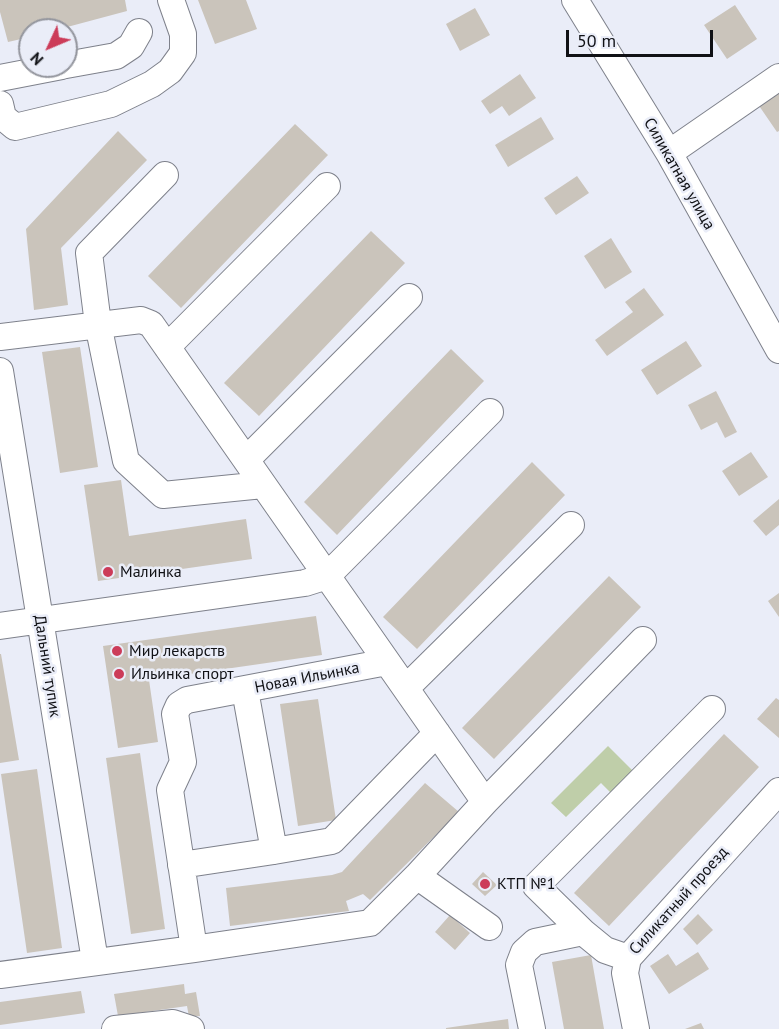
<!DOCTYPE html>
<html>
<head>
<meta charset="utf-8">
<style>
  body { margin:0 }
  #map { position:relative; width:779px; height:1029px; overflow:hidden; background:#eaedf8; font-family:"PT Sans",sans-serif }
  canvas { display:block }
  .north { position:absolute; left:18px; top:18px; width:60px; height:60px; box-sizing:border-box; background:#eaedf8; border:2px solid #93959d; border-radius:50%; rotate:226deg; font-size:16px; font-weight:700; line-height:24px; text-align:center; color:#101115 }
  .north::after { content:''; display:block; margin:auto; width:21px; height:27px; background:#cc3c59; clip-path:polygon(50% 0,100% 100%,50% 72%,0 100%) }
  .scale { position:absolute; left:566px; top:30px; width:147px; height:27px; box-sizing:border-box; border:3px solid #101115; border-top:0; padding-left:8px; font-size:18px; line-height:21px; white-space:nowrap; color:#101115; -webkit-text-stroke:4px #eaedf8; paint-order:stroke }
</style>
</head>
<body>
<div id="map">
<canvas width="779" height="1029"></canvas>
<div class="north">N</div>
<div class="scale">50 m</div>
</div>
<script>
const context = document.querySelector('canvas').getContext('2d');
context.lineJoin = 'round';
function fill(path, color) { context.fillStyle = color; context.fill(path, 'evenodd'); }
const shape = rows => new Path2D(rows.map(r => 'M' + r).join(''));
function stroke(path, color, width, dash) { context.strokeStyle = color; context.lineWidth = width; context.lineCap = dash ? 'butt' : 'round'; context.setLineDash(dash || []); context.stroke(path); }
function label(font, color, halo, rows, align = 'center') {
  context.font = font + ' "PT Sans",sans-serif'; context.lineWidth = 5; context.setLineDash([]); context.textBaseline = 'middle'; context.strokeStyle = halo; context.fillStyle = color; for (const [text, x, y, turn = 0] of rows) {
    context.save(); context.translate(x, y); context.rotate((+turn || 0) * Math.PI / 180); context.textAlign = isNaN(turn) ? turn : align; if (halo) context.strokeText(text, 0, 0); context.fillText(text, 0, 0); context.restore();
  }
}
fill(shape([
  [608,746,635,773,613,795,601,783,566,817,551,803]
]), '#bfcea9');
fill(shape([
  [0,0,125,0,127,11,56,30,30,30,30,37,8,42,0,12],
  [198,0,246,0,257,29,215,44],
  [735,5,757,39,727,59,704,25],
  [475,8,490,35,460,51,446,24],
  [520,74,536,98,509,116,502,106,490,114,481,101],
  [779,86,779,131,777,132,753,97],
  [541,117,554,139,508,167,495,145],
  [295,124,328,155,181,308,148,276],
  [118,131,147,160,61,248,68,305,34,310,26,229],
  [577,176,589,193,556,215,544,198],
  [371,231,405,263,259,416,224,383],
  [611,238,632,272,605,289,584,256],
  [644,288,664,315,607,356,595,340,633,312,625,302],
  [686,341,702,366,657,395,641,370],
  [80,347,98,467,60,473,42,352],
  [451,349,484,381,337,535,304,502],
  [716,391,737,432,725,438,717,422,701,430,688,405],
  [751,452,768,477,739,496,722,471],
  [532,462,565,495,417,649,383,617],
  [121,480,129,536,246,519,252,559,98,581,84,485],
  [779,499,779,525,766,536,753,521],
  [609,576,641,607,494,759,462,728],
  [779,593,779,617,768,601],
  [316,616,322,655,149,680,158,742,118,748,103,646],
  [0,654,1,654,19,760,0,763],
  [776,698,779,700,779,738,757,719],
  [318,699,336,820,298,826,280,704],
  [724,734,759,767,609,926,574,893],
  [140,753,165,929,131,934,106,758],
  [37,769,62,948,27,953,1,774],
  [425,783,459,812,370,900,363,894,346,901,349,911,230,926,226,888,332,875,342,872],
  [483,872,497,885,485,896,472,884],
  [698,914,713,930,697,945,683,929],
  [450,915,470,933,455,950,435,932],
  [698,952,709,969,669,994,650,966,668,954,676,966],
  [591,955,604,1029,564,1029,552,962],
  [184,984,185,994,196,992,200,1016,189,1017,187,1006,118,1016,114,994],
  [81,991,85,1013,0,1025,0,1002],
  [508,1019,509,1029,446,1029,446,1028],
  [701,1023,704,1029,685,1029]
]), '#cac4bb');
const minor = shape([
  [575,0,669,153,779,350],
  [66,65,116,56,131,46,139,32],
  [0,78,62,66],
  [0,104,3,117,15,127,111,104,152,84,170,71,183,53,183,34,171,0],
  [669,153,779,77],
  [165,175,89,253,98,324,126,461,163,495,263,485],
  [0,337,141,320,151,324,485,802],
  [167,347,327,186],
  [0,371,95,961],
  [246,460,409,297],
  [0,626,305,583,327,576,490,412],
  [406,688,571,525],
  [245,690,274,851],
  [181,865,274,851,332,841,437,733],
  [417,876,489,927],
  [194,949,170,790,183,762,175,714,179,705,187,700,387,662],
  [628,958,605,950,583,932,536,886,712,709],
  [0,975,194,949,370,923,417,876,485,802,643,640],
  [115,1029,173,1023,191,1029],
  [532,1029,519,965,524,952,535,942,583,932],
  [636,1029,625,973,628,958,779,791]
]);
stroke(minor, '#7e818b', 28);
stroke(minor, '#fff', 26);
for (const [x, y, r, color] of [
  [108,572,6,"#cc3c59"],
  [117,651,6,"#cc3c59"],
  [119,674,6,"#cc3c59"],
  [485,884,6,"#cc3c59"]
]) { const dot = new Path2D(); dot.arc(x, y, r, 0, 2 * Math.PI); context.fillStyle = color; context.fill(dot); stroke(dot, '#eaedf8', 2); }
label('16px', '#101115', '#eaedf8', [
  ["Силикатная улица",679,174,60],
  ["Дальний тупик",47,666,81],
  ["Новая Ильинка",307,678,-11],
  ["Силикатный проезд",679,901,-48]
]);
label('16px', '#101115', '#eaedf8', [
  ["Малинка",120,572],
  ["Мир лекарств",129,651],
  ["Ильинка спорт",131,674],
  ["КТП №1",497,884]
], 'left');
</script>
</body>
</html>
